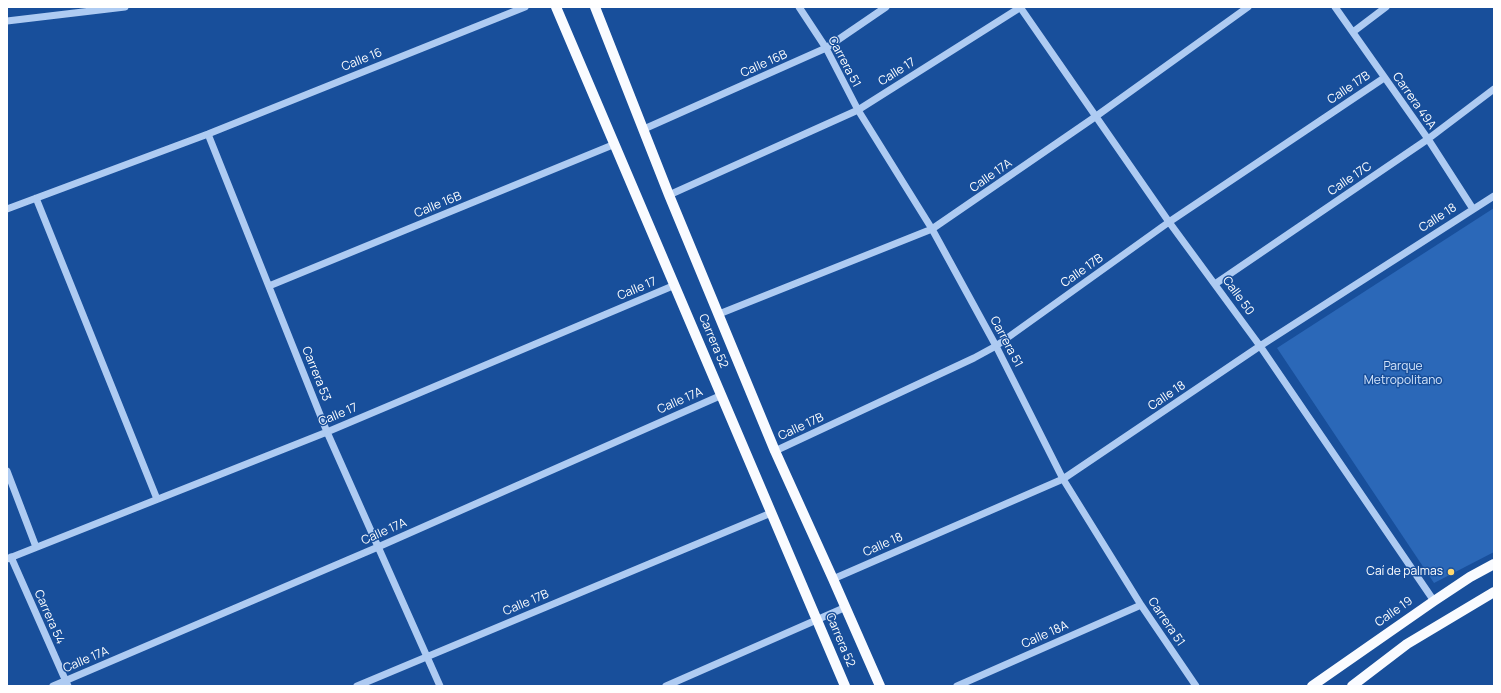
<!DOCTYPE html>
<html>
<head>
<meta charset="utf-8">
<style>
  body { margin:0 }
  #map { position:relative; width:1501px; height:693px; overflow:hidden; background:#184f9b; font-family:Manrope,sans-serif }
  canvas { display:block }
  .frame { position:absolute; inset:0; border:8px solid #fff; pointer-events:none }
</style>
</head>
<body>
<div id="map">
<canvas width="1501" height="693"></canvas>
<div class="frame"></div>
</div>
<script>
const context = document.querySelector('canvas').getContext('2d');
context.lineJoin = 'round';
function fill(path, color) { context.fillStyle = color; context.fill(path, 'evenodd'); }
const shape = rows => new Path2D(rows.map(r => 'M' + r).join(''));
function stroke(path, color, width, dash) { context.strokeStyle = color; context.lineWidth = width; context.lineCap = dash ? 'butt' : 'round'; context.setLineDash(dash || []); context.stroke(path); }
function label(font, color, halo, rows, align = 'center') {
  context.font = font + ' Manrope,sans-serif'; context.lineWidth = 3; context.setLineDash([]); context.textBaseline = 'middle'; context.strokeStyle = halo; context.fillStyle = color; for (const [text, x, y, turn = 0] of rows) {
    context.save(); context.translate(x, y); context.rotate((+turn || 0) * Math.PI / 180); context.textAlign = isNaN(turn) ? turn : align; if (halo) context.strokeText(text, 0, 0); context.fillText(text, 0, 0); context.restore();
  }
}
fill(shape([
  [1494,208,1494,552,1434,583,1277,348]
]), '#2b68b8');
stroke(shape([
  [799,7,826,48,858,110,932,229,996,346,1063,479,1141,605,1196,686],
  [1020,7,1169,222,1260,346,1434,601],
  [1335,7,1428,139,1473,209],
  [7,21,125,7],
  [1353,32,1386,7],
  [644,129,826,48,886,7],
  [208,134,327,432,440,686],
  [669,195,858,110,1021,7],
  [36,198,157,499],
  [7,209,208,134,525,7],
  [1215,284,1428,139,1494,89],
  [269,286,615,144],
  [719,314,932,229,1095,117,1248,7],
  [775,451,974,358,996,346,1169,222,1384,78],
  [7,471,36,547],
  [11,557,68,686],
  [7,559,327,432,675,285],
  [833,579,1063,479,1260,346,1494,196],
  [53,686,378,547,722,395],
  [357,686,771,513],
  [666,686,846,607],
  [957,686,1141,605]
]), '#aecbf2', 7);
stroke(shape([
  [556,7,845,686],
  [595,7,669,195,775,451,833,579,880,686],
  [1312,686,1434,601,1470,577,1494,564],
  [1352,686,1407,644,1494,592]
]), '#f9fbff', 10);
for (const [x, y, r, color] of [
  [1451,572,4,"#ffd86f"]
]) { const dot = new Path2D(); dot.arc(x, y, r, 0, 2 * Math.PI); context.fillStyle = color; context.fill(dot); stroke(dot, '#184f9b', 1.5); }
label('12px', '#fff', '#184f9b', [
  ["Calle 16",362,60,-22],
  ["Carrera 51",844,62,62],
  ["Calle 16B",764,64,-24],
  ["Calle 17",897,72,-32],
  ["Calle 17B",1349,88,-34],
  ["Carrera 49A",1414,101,55],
  ["Calle 17A",991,176,-35],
  ["Calle 17C",1350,179,-34],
  ["Calle 16B",438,205,-22],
  ["Calle 18",1438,218,-33],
  ["Calle 17B",1082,271,-35],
  ["Calle 17",637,289,-23],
  ["Calle 50",1238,296,54],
  ["Carrera 52",713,341,67],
  ["Carrera 51",1006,342,62],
  ["Carrera 53",316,374,68],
  ["Calle 18",1167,396,-34],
  ["Calle 17A",680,401,-24],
  ["Calle 17",338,415,-23],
  ["Calle 17B",801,427,-25],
  ["Calle 17A",384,532,-24],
  ["Calle 18",883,545,-24],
  ["Calle 17B",526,603,-23],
  ["Calle 19",1394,612,-35],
  ["Carrera 54",49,617,66],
  ["Carrera 51",1166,622,56],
  ["Calle 18A",1045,635,-24],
  ["Carrera 52",840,640,67],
  ["Calle 17A",86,660,-23]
]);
label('12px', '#d5e6fc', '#184f9b', [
  ["Parque",1403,367],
  ["Metropolitano",1403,381]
]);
label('12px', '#fff', '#184f9b', [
  ["Caí de palmas",1443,572]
], 'right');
</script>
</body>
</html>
